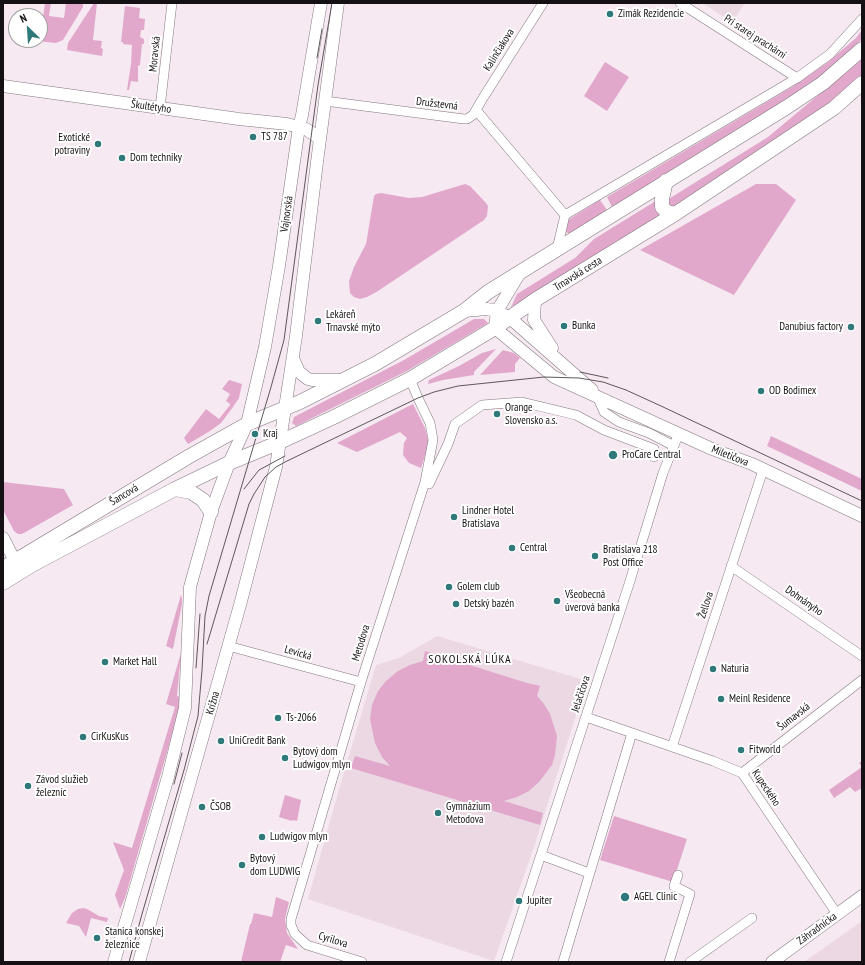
<!DOCTYPE html>
<html>
<head>
<meta charset="utf-8">
<style>
  body { margin:0 }
  #map { position:relative; width:865px; height:965px; overflow:hidden; background:#f6e9f1; font-family:"PT Sans Narrow",sans-serif }
  canvas { display:block }
  .frame { position:absolute; inset:0; border:4px solid #151013; pointer-events:none }
  .north { position:absolute; left:8px; top:8px; width:40px; height:40px; box-sizing:border-box; background:#fff; border:1px solid #a19fa1; border-radius:50%; rotate:335deg; font-size:11px; font-weight:700; line-height:16px; text-align:center; color:#151013 }
  .north::after { content:''; display:block; margin:auto; width:14px; height:18px; background:#30797a; clip-path:polygon(50% 0,100% 100%,50% 72%,0 100%) }
</style>
</head>
<body>
<div id="map">
<canvas width="865" height="965"></canvas>
<div class="frame"></div>
<div class="north">N</div>
</div>
<script>
const context = document.querySelector('canvas').getContext('2d');
context.lineJoin = 'round';
function fill(path, color) { context.fillStyle = color; context.fill(path, 'evenodd'); }
const shape = rows => new Path2D(rows.map(r => 'M' + r).join(''));
function stroke(path, color, width, dash) { context.strokeStyle = color; context.lineWidth = width; context.lineCap = dash ? 'butt' : 'round'; context.setLineDash(dash || []); context.stroke(path); }
function label(font, color, halo, rows, align = 'center') {
  context.font = font + ' "PT Sans Narrow",sans-serif'; context.lineWidth = 4; context.setLineDash([]); context.textBaseline = 'middle'; context.strokeStyle = halo; context.fillStyle = color; for (const [text, x, y, turn = 0] of rows) {
    context.save(); context.translate(x, y); context.rotate((+turn || 0) * Math.PI / 180); context.textAlign = isNaN(turn) ? turn : align; if (halo) context.strokeText(text, 0, 0); context.fillText(text, 0, 0); context.restore();
  }
}
fill(shape([
  [702,3,745,3,732,22],
  [437,636,587,681,534,847,494,961,308,899,342,779,376,665,399,658],
  [862,921,862,962,804,962]
]), '#ebd8e2');
fill(shape([
  [45,3,51,3,49,16,64,18,66,3,83,3,83,7,63,40,56,43,28,40,40,40],
  [94,3,97,3,93,40,102,41,101,48,103,49,102,56,67,50,68,43],
  [125,6,140,8,139,18,145,19,144,30,141,30,140,37,144,39,144,44,142,44,140,65,138,66,138,82,131,81,129,90,127,90,131,64,132,45,123,44,123,42,121,42],
  [862,30,862,39,840,61,813,82,778,106,612,207,607,197,792,87,828,62,856,38],
  [862,56,862,78,826,108,672,209,669,209,667,200,768,137,822,92],
  [605,62,629,77,607,111,584,96],
  [465,184,470,186,486,203,488,206,487,216,484,220,378,291,367,297,360,299,354,297,350,293,349,281,354,267,366,244,374,196,376,194,381,193,409,198,422,197],
  [756,184,776,184,796,200,734,295,640,250],
  [659,199,661,216,612,248,511,307,517,294,575,258,594,239],
  [600,200,607,210,569,234,566,232,568,220],
  [474,319,484,319,488,323,407,371,296,426,292,423,294,417,404,360],
  [496,349,474,372,474,375,443,380,428,384,429,380,459,366,482,353],
  [503,350,514,353,520,358,515,364,515,372,480,375],
  [229,380,242,384,239,398,233,407,221,423,210,431,188,444,184,438,206,409,219,419,230,405,230,404,226,401,230,394,222,389],
  [413,404,425,428,429,443,421,468,409,463,403,455,404,443,407,438,400,432,357,452,337,443],
  [771,436,862,479,862,491,767,446],
  [3,482,64,489,73,505,22,534,18,534,14,531,3,510],
  [181,595,182,598,182,604,173,649,166,646],
  [425,651,527,683,540,686,537,696,544,704,550,714,557,736,555,755,552,765,539,782,529,791,517,797,504,801,543,813,540,825,351,768,355,756,390,766,382,757,375,743,370,719,372,705,378,691,386,681,398,671,410,665,423,661],
  [181,653,177,696,180,697,180,707,125,898,120,909,115,895,124,870,113,842,132,848,175,707,166,704],
  [862,761,862,788,855,792,850,787,834,798,829,790,862,767,859,763],
  [285,795,301,800,297,821,293,820,292,821,279,817],
  [614,816,687,839,673,882,600,860],
  [276,897,289,902,285,919,287,933,298,949,286,945,280,962,241,962,250,924,251,924,254,913,272,917],
  [83,908,87,909,99,916,108,918,107,922,91,918,86,937,79,926,66,923,72,913,78,909]
]), '#e1a8cc');
const street = shape([
  [680,3,797,78],
  [325,101,464,119,467,119,473,115,483,98,543,3],
  [160,108,172,3],
  [476,110,565,215],
  [565,215,797,78,830,54,862,19],
  [557,249,565,215],
  [597,396,604,412,619,422,649,433,674,446],
  [429,484,448,444,455,424,482,405,522,402,576,415,604,430,654,449,654,457],
  [731,566,862,656],
  [228,646,361,682],
  [586,717,713,761,742,773,837,914],
  [672,747,763,470],
  [742,773,862,680],
  [541,855,589,873],
  [362,962,307,945,295,934,291,925,291,919,361,682,425,482,433,440,430,423,418,398,410,379],
  [506,962,630,581,663,473,679,433],
  [563,962,632,733],
  [669,962,690,894,674,886,678,875],
  [690,962,752,918]
]);
const secondary = shape([
  [3,86,239,119,287,124,306,129,320,139],
  [521,271,497,311,495,328,554,377,712,449,752,464,862,516],
  [535,300,534,320,552,348],
  [464,311,487,309,497,311,510,318,592,390],
  [293,358,299,372,308,379,312,380,343,380],
  [3,538,15,561],
  [114,962,168,777,185,708,190,587,211,512,229,463,247,424,265,347,279,266,299,127,302,115,321,3],
  [139,962,240,605,276,467,296,336,317,162,338,3],
  [772,962,862,896]
]);
const primary = shape([
  [666,181,662,199,662,207,667,212,675,214],
  [175,489,191,492,203,500,211,512],
  [3,568,188,457,247,424,300,402,375,364,464,311,488,292,787,107,823,83,862,49],
  [3,583,32,565,175,489,229,463,280,442,334,417,410,379,495,328,535,300,675,214,834,108,862,83]
]);
stroke(street, '#83787e', 10);
stroke(secondary, '#83787e', 13);
stroke(primary, '#83787e', 15);
stroke(street, '#fff', 9);
stroke(secondary, '#fff', 12);
stroke(primary, '#fff', 14);
stroke(shape([
  [317,58,322,29],
  [580,372,608,378],
  [244,489,259,470,285,456],
  [207,644,249,504,254,494,265,477,276,467,287,461,418,398,434,392,458,386,544,377,579,378,603,382,626,390,661,406,862,501],
  [196,668,200,614],
  [174,784,182,753],
  [129,962,142,914,184,770,198,716,202,670,205,616,209,596,271,387,284,340,318,85,332,3]
]), '#5e575b', 1);
for (const [x, y, r, color] of [
  [610,14,4,"#30797a"],
  [253,137,4,"#30797a"],
  [98,144,4,"#30797a"],
  [122,158,4,"#30797a"],
  [318,321,4,"#30797a"],
  [564,326,4,"#30797a"],
  [851,327,4,"#30797a"],
  [761,391,4,"#30797a"],
  [497,414,4,"#30797a"],
  [255,434,4,"#30797a"],
  [613,455,5,"#30797a"],
  [454,517,4,"#30797a"],
  [512,548,4,"#30797a"],
  [595,556,4,"#30797a"],
  [449,587,4,"#30797a"],
  [557,601,4,"#30797a"],
  [456,604,4,"#30797a"],
  [105,662,4,"#30797a"],
  [713,669,4,"#30797a"],
  [721,699,4,"#30797a"],
  [278,718,4,"#30797a"],
  [83,737,4,"#30797a"],
  [221,741,4,"#30797a"],
  [741,750,4,"#30797a"],
  [285,758,4,"#30797a"],
  [28,786,4,"#30797a"],
  [202,807,4,"#30797a"],
  [438,813,4,"#30797a"],
  [262,837,4,"#30797a"],
  [242,865,4,"#30797a"],
  [625,897,5,"#30797a"],
  [519,901,4,"#30797a"],
  [97,938,4,"#30797a"]
]) { const dot = new Path2D(); dot.arc(x, y, r, 0, 2 * Math.PI); context.fillStyle = color; context.fill(dot); stroke(dot, '#fff', 1.5); }
label('11px', '#151013', '#fff', [
  ["Zimák Rezidencie",618,14],
  ["TS 787",261,137],
  ["Exotické",90,138,"right"],
  ["potraviny",90,151,"right"],
  ["Dom techniky",130,158],
  ["Lekáreň",326,315],
  ["Trnavské mýto",326,328],
  ["Bunka",572,326],
  ["Danubius factory",843,327,"right"],
  ["OD Bodimex",769,391],
  ["Orange",505,408],
  ["Slovensko a.s.",505,421],
  ["Kraj",263,434],
  ["ProCare Central",622,455],
  ["Lindner Hotel",462,511],
  ["Bratislava",462,524],
  ["Central",520,548],
  ["Bratislava 218",603,550],
  ["Post Office",603,563],
  ["Golem club",457,587],
  ["Všeobecná",565,595],
  ["úverová banka",565,608],
  ["Detský bazén",464,604],
  ["Market Hall",113,662],
  ["Naturia",721,669],
  ["Meinl Residence",729,699],
  ["Ts-2066",286,718],
  ["CirKusKus",91,737],
  ["UniCredit Bank",229,741],
  ["Fitworld",749,750],
  ["Bytový dom",293,752],
  ["Ludwigov mlyn",293,765],
  ["Závod služieb",36,780],
  ["železníc",36,793],
  ["ČSOB",210,807],
  ["Gymnázium",446,807],
  ["Metodova",446,820],
  ["Ludwigov mlyn",270,837],
  ["Bytový",250,859],
  ["dom LUDWIG",250,872],
  ["AGEL Clinic",634,897],
  ["Jupiter",527,901],
  ["Stanica konskej",105,932],
  ["železnice",105,945]
], 'left');
label('11px', '#151013', '#fff', [
  ["Pri starej prachárni",755,37,33],
  ["Kalinčiakova",499,50,-58],
  ["Moravská",155,54,-84],
  ["Družstevná",437,104,7],
  ["Škultétyho",151,107,8],
  ["Vajnorská",287,214,-82],
  ["Trnavská cesta",578,274,-32],
  ["Miletičova",730,456,22],
  ["Šancová",124,495,-31],
  ["Dohnányho",804,601,35],
  ["Žellova",706,605,-72],
  ["Metodova",361,643,-73],
  ["Levická",298,653,16],
  ["Jelačičova",581,694,-72],
  ["Krížna",213,703,-74],
  ["Šumavská",794,717,-38],
  ["Kupeckého",766,788,56],
  ["Záhradnícka",817,929,-36],
  ["Cyrilova",333,940,17]
]);
context.letterSpacing = '1px';
label('12px', '#151013', '#fff', [
  ["SOKOLSKÁ LÚKA",470,660]
]);
context.letterSpacing = '0px';
</script>
</body>
</html>
